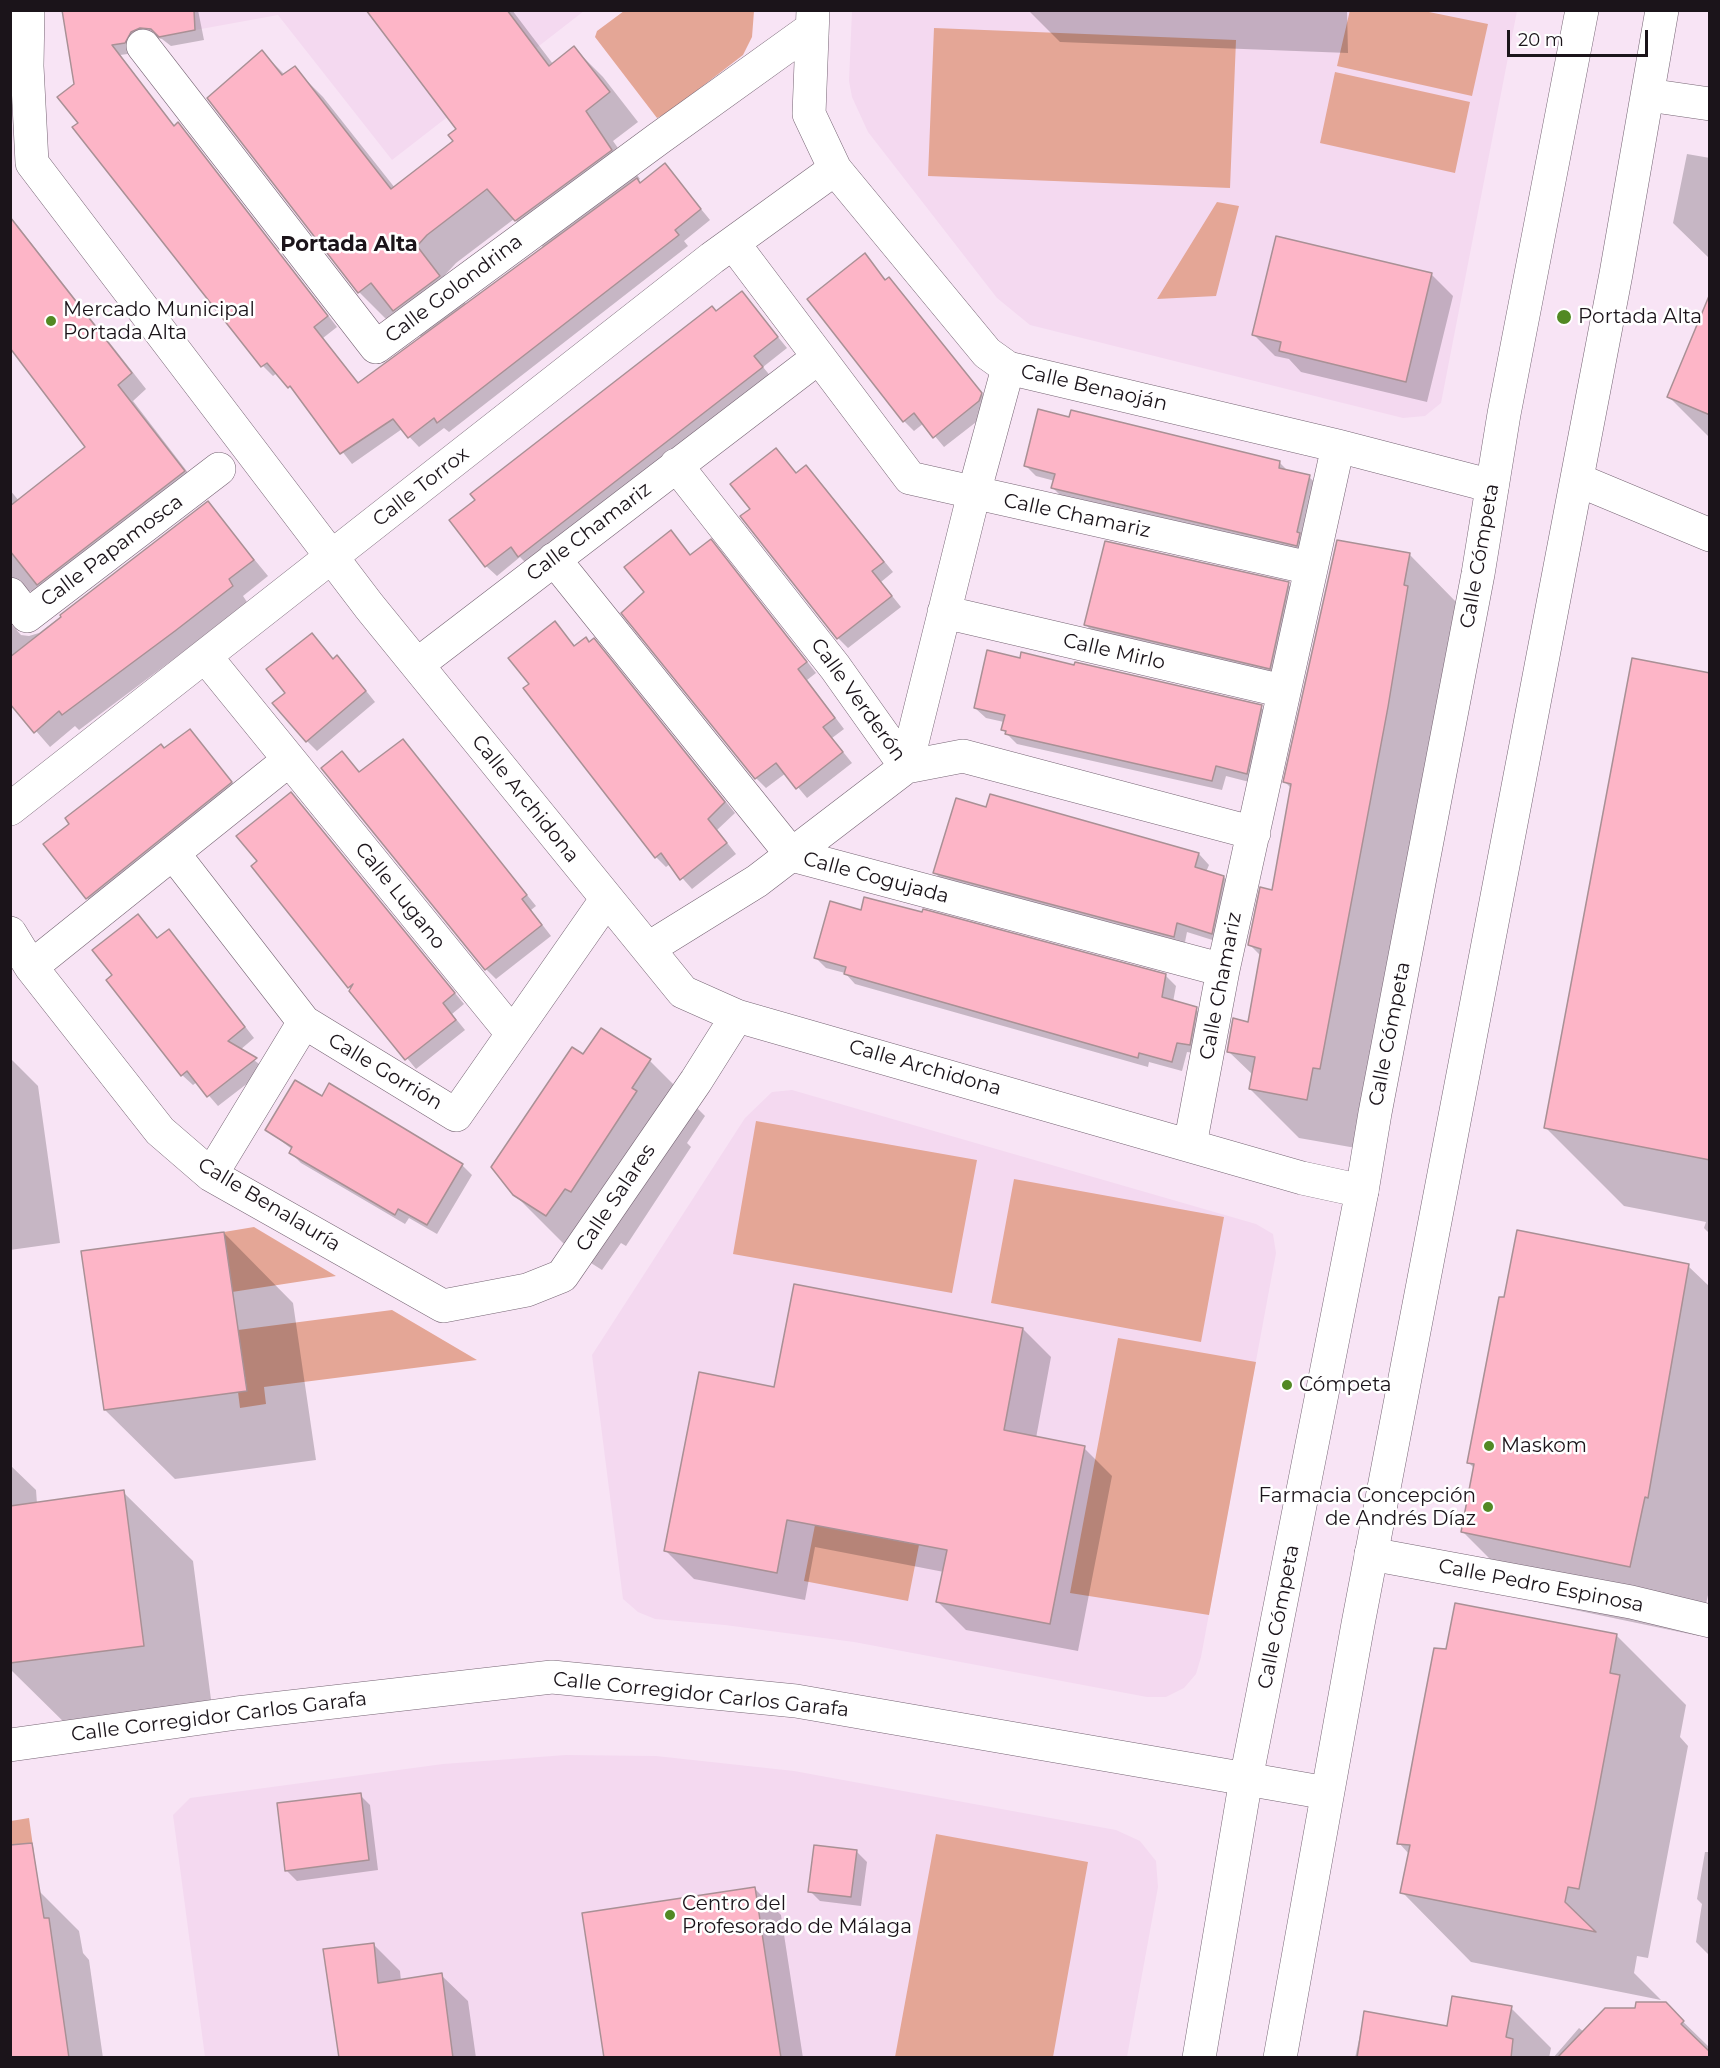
<!DOCTYPE html>
<html>
<head>
<meta charset="utf-8">
<style>
  body { margin:0 }
  #map { position:relative; width:1720px; height:2068px; overflow:hidden; background:#f8e4f5; font-family:Montserrat,sans-serif }
  canvas { display:block }
  .frame { position:absolute; inset:0; border:12px solid #1b141a; pointer-events:none }
  .scale { position:absolute; left:1507px; top:30px; width:141px; height:27px; box-sizing:border-box; border:3px solid #1b141a; border-top:0; padding-left:8px; font-size:18px; line-height:21px; white-space:nowrap; color:#1b141a; -webkit-text-stroke:4px #fff; paint-order:stroke }
</style>
</head>
<body>
<div id="map">
<canvas width="1720" height="2068"></canvas>
<div class="frame"></div>
<div class="scale">20 m</div>
</div>
<script>
const context = document.querySelector('canvas').getContext('2d');
context.lineJoin = 'round';
function fill(path, color) { context.fillStyle = color; context.fill(path, 'evenodd'); }
const shape = rows => new Path2D(rows.map(r => 'M' + r).join(''));
function stroke(path, color, width, dash) { context.strokeStyle = color; context.lineWidth = width; context.lineCap = dash ? 'butt' : 'round'; context.setLineDash(dash || []); context.stroke(path); }
function label(font, color, halo, rows, align = 'center') {
  context.font = font + ' Montserrat,sans-serif'; context.lineWidth = 5; context.setLineDash([]); context.textBaseline = 'middle'; context.strokeStyle = halo; context.fillStyle = color; for (const [text, x, y, turn = 0] of rows) {
    context.save(); context.translate(x, y); context.rotate((+turn || 0) * Math.PI / 180); context.textAlign = isNaN(turn) ? turn : align; if (halo) context.strokeText(text, 0, 0); context.fillText(text, 0, 0); context.restore();
  }
}
fill(shape([
  [62,11,584,11,392,160,278,15,69,53],
  [852,11,1517,11,1441,403,1425,416,1403,418,1030,325,997,298,868,132,852,97,849,81],
  [792,1090,1256,1224,1273,1234,1276,1253,1201,1657,1196,1674,1184,1688,1166,1697,1147,1697,854,1642,725,1625,655,1619,638,1612,623,1599,592,1355,745,1118,772,1092],
  [566,1755,656,1756,794,1771,1116,1830,1140,1841,1156,1861,1158,1887,1127,2057,205,2057,173,1815,190,1798,443,1764]
]), '#f4d9f0');
fill(shape([
  [1350,10,1424,11,1488,24,1472,96,1337,66],
  [624,11,754,11,752,37,743,55,669,112,657,118,595,37,597,31],
  [934,28,1236,40,1230,188,928,176],
  [1335,72,1470,102,1455,173,1320,143],
  [1217,202,1239,206,1216,296,1157,299],
  [756,1121,977,1160,952,1293,733,1254],
  [1014,1179,1224,1217,1201,1342,991,1303],
  [254,1227,336,1276,232,1292,224,1232],
  [392,1310,477,1360,264,1387,266,1404,240,1408,238,1392,247,1390,238,1330],
  [1118,1338,1256,1362,1209,1615,1070,1593],
  [815,1525,919,1545,908,1601,804,1581],
  [29,1818,39,1889,11,1893,11,1821],
  [936,1834,1088,1862,1053,2057,895,2057]
]), '#e4a696');
fill(shape([
  [63,10,198,10,204,40,171,46,162,39,151,37,135,53,120,55,175,127,178,124,188,134,337,327,323,338,359,384,422,338,398,313,388,321,359,292,209,98,262,52,285,75,294,68,323,97,395,188,455,141,459,129,368,10,512,10,553,64,574,48,603,77,638,122,613,141,640,179,637,181,640,184,665,165,710,220,684,241,688,246,449,432,444,428,419,447,402,429,352,464,300,397,277,373,273,376,263,366,188,272,80,123],
  [514,219,544,248,467,305,444,276,456,263],
  [1347,10,1348,53,1060,42,1029,11],
  [1687,154,1710,158,1710,259,1673,223],
  [10,216,146,389,133,401,199,487,35,592,23,590,10,599,10,490,19,501,87,447,10,345],
  [1278,238,1432,275,1453,296,1427,402,1301,372,1289,359,1275,356,1254,335],
  [865,255,887,281,889,279,899,289,991,405,989,412,944,447,924,423,914,431,904,421],
  [742,293,787,348,763,367,772,378,529,566,520,557,497,576,486,566,716,313],
  [1710,341,1710,438,1669,397],
  [1070,419,1279,462,1289,472,1309,477,1320,487,1307,555,1063,498,1053,488,1055,481,1036,476,1026,466],
  [776,450,797,474,806,467,816,477,893,572,881,582,901,607,848,648,838,638],
  [208,503,268,576,243,596,247,602,191,646,79,730,75,726,50,747,10,701,10,623,21,635,29,636,39,633],
  [671,532,691,556,721,551,816,673,807,680,844,729,832,738,852,763,807,798,786,773,766,788,756,778,646,593],
  [1409,554,1458,604,1356,1148,1299,1138,1250,1089,1253,1075,1228,1051,1249,1024,1261,956,1249,944,1273,892,1292,789,1285,782],
  [1288,584,1298,594,1280,678,1096,635,1086,625],
  [555,623,576,647,590,643,604,650,735,813,717,830,736,854,692,889,670,864,666,867,656,857,531,684],
  [312,635,334,660,337,657,347,667,375,702,317,751,307,741,287,693],
  [1710,675,1710,1234,1704,1228,1706,1222,1624,1206,1546,1128],
  [1261,707,1271,717,1257,784,1226,776,1222,790,1017,744,1003,730,1004,722,986,718,975,708],
  [190,731,241,793,97,908,87,898,164,750],
  [403,741,536,906,531,910,551,936,496,979,486,969,342,753,361,773],
  [291,794,464,1004,452,1014,465,1030,416,1069,288,912,259,861],
  [987,809,1199,854,1209,865,1206,872,1224,877,1234,888,1222,943,1187,932,1184,947,945,883,935,873],
  [862,912,1166,976,1176,986,1173,1002,1196,1009,1206,1019,1200,1054,1187,1052,1182,1071,1149,1062,1148,1067,855,984,845,973,826,968,816,958],
  [138,916,158,939,169,931,179,941,254,1038,240,1050,266,1069,218,1106,197,1082,193,1085,182,1075,108,980,114,975],
  [584,1056,650,1061,705,1116,687,1143,691,1147,626,1246,621,1243,602,1270,569,1249,514,1194],
  [10,1058,38,1086,60,1243,10,1250],
  [322,1098,462,1165,472,1175,437,1234,409,1218,405,1224,301,1163,291,1153,293,1150,267,1130],
  [224,1233,293,1303,316,1460,175,1479,105,1410],
  [1688,1266,1710,1287,1710,1586,1699,1636,1532,1601,1462,1531,1474,1468,1469,1463],
  [1023,1329,1051,1357,1036,1438,1084,1448,1112,1476,1078,1651,966,1630,938,1602,944,1572,815,1547,805,1600,694,1579,666,1551,775,1388],
  [10,1465,36,1490,37,1504,123,1492,193,1561,213,1715,75,1733,10,1669],
  [1616,1635,1686,1705,1680,1737,1688,1746,1648,1958,1637,1956,1634,1973,1661,2000,1471,1962,1402,1892,1409,1854,1399,1843,1448,1651],
  [360,1795,370,1805,378,1870,297,1881,287,1871],
  [857,1852,867,1862,861,1906,820,1901,810,1891],
  [1705,1852,1710,1852,1710,1956,1696,1942,1702,1904,1697,1899],
  [755,1889,781,1915,803,2058,605,2058],
  [39,1891,79,1931,83,1953,89,1960,103,2058,10,2058],
  [373,1944,400,1971,401,1981,441,1975,468,2001,476,2058,341,2058],
  [1665,2004,1710,2048,1710,2058,1553,2058,1579,2028,1584,2032,1637,2010],
  [1511,2008,1551,2048,1549,2058,1355,2058,1365,2012,1448,2028]
]), '#0003');
const building = shape([
  [62,10,194,10,195,30,159,37,151,29,140,28,131,32,125,43,112,45,174,126,178,122,328,316,314,327,358,383,637,178,640,183,665,163,701,209,675,230,679,235,437,423,434,418,408,438,393,419,340,454,290,386,288,388,267,363,261,367,72,127,78,123,57,97,74,84,62,10],
  [366,10,507,10,549,66,574,46,610,92,586,111,612,150,515,221,487,189,427,235,417,246,440,276,393,311,371,283,358,293,207,98,262,50,282,75,295,66,391,189,453,141,448,135,456,129,366,10],
  [10,217,132,373,118,385,185,471,37,585,10,551,10,506,85,447,10,348,10,217],
  [1276,236,1432,273,1406,382,1279,351,1281,342,1252,335,1276,236],
  [865,253,885,280,889,277,982,393,979,401,933,438,914,413,903,422,807,299,865,253],
  [742,291,778,337,754,356,763,367,518,557,511,547,485,567,449,520,475,500,470,494,712,306,716,311,742,291],
  [1709,296,1710,297,1710,415,1667,397,1709,296],
  [1038,409,1069,417,1071,410,1280,461,1279,468,1310,475,1297,532,1300,533,1297,546,1051,488,1055,474,1024,466,1038,409],
  [776,448,796,473,806,465,884,562,872,571,892,596,837,639,740,516,750,509,730,484,776,448],
  [208,501,254,560,229,579,233,586,175,631,62,715,59,711,34,733,10,704,10,657,61,617,60,615,208,501],
  [671,530,690,555,711,539,807,662,798,669,835,718,823,727,843,752,796,789,776,763,755,779,621,613,644,592,624,567,671,530],
  [1337,540,1410,553,1404,585,1408,586,1388,707,1320,1069,1313,1068,1307,1100,1249,1089,1255,1057,1227,1052,1233,1018,1248,1022,1261,949,1248,945,1260,887,1272,890,1291,784,1283,782,1337,540],
  [1105,541,1289,582,1270,669,1084,625,1105,541],
  [555,621,574,646,586,637,589,642,594,638,725,802,708,819,727,843,680,880,661,853,655,858,523,688,529,684,508,658,555,621],
  [312,633,333,659,337,655,366,691,306,742,272,703,285,693,266,669,312,633],
  [987,650,1020,658,1021,652,1074,665,1075,662,1262,705,1247,774,1216,766,1212,781,1005,734,1006,731,1001,730,1005,715,974,708,987,650],
  [1632,658,1710,673,1710,1160,1544,1128,1632,658],
  [190,729,232,782,86,899,43,844,69,824,65,818,161,744,164,748,190,729],
  [403,739,527,895,522,899,542,925,485,970,321,768,342,751,359,772,403,739],
  [291,792,455,993,443,1003,456,1020,405,1060,349,991,353,984,348,988,251,866,257,861,236,836,291,792],
  [990,794,1199,853,1195,867,1224,876,1212,934,1177,923,1174,937,933,873,956,798,986,807,990,794],
  [864,897,922,912,923,909,1166,974,1162,997,1197,1007,1190,1045,1177,1043,1172,1062,1139,1053,1138,1058,844,974,846,967,814,958,830,901,861,910,864,897],
  [138,914,157,938,169,929,245,1027,228,1041,257,1058,207,1097,187,1071,181,1076,106,980,112,975,92,950,138,914],
  [601,1028,651,1059,632,1088,637,1091,571,1192,565,1189,546,1216,513,1195,491,1167,572,1047,583,1054,601,1028],
  [295,1080,322,1096,329,1083,463,1164,427,1225,398,1209,395,1215,289,1153,292,1147,265,1130,295,1080],
  [1517,1230,1689,1264,1648,1498,1645,1497,1630,1567,1461,1532,1474,1464,1467,1463,1499,1297,1504,1297,1517,1230],
  [224,1232,247,1391,104,1410,81,1251,224,1232],
  [794,1284,1023,1328,1004,1430,1085,1446,1050,1624,936,1602,947,1550,787,1520,777,1573,664,1551,699,1372,774,1387,794,1284],
  [124,1490,144,1646,10,1663,10,1506,124,1490],
  [1455,1603,1617,1634,1610,1673,1620,1675,1595,1808,1579,1889,1568,1887,1565,1902,1596,1932,1400,1893,1410,1845,1397,1844,1420,1721,1434,1648,1446,1649,1455,1603],
  [361,1793,369,1860,285,1871,277,1803,361,1793],
  [32,1843,44,1918,49,1918,69,2058,10,2058,10,1845,32,1843],
  [814,1845,857,1850,851,1897,808,1892,814,1845],
  [755,1887,781,2058,604,2058,582,1913,755,1887],
  [374,1943,378,1983,442,1973,453,2058,339,2058,323,1949,374,1943],
  [1452,1996,1512,2006,1506,2037,1513,2039,1511,2058,1357,2058,1364,2011,1447,2026,1452,1996],
  [1636,2002,1666,2002,1684,2021,1681,2024,1710,2052,1710,2058,1557,2058,1605,2008,1635,2008,1636,2002]
]);
fill(building, '#fdb5c7');
stroke(building, '#a99095', 1.5);
const minor = shape([
  [28,10,27,66,32,163,369,606,683,992,737,1016,1302,1178,1362,1191],
  [813,10,809,114,835,169,987,353,1008,368,1338,446,1492,486],
  [143,46,376,347,658,139,811,29],
  [1648,95,1710,104],
  [733,243,910,478,1310,568],
  [676,465,835,667,906,767],
  [1578,480,1710,535],
  [554,559,792,855,1223,970],
  [10,594,27,616,219,469],
  [944,612,1283,691],
  [205,656,511,1032],
  [418,664,819,357],
  [906,767,963,756,1254,833],
  [10,809,712,258,835,169],
  [173,853,304,1022,456,1115,606,900],
  [10,933,31,967,160,1131,211,1175,443,1306,527,1290,562,1276,696,1081,737,1016],
  [649,948,757,881,906,767,974,493,1008,368],
  [31,967,289,760],
  [1190,1145,1223,970,1338,446],
  [211,1175,304,1022],
  [1371,1554,1631,1602,1710,1621],
  [10,1745,237,1713,552,1677,796,1701,1327,1793]
]);
const major = shape([
  [1199,2058,1246,1779,1362,1191,1375,1113,1478,574,1504,414,1582,10],
  [1280,2058,1358,1624,1616,274,1662,10]
]);
stroke(minor, '#766574', 34);
stroke(major, '#766574', 34);
stroke(minor, '#fff', 33);
stroke(major, '#fff', 33);
for (const [x, y, r, color] of [
  [1564,317,8,"#528923"],
  [51,321,6,"#528923"],
  [1287,1385,6,"#528923"],
  [1489,1446,6,"#528923"],
  [1488,1507,6,"#528923"],
  [670,1915,6,"#528923"]
]) { const dot = new Path2D(); dot.arc(x, y, r, 0, 2 * Math.PI); context.fillStyle = color; context.fill(dot); stroke(dot, '#fff', 2); }
label('20px', '#1b141a', '#fff', [
  ["Calle Golondrina",454,289,-37],
  ["Calle Benaoján",1094,388,13],
  ["Calle Torrox",421,487,-38],
  ["Calle Chamariz",1077,516,12],
  ["Calle Chamariz",589,532,-37],
  ["Calle Papamosca",112,551,-37],
  ["Calle Cómpeta",1480,556,-80],
  ["Calle Mirlo",1114,652,13],
  ["Calle Verderón",858,700,54],
  ["Calle Archidona",525,799,51],
  ["Calle Cogujada",876,878,15],
  ["Calle Lugano",400,896,51],
  ["Calle Chamariz",1221,986,-79],
  ["Calle Cómpeta",1390,1034,-79],
  ["Calle Archidona",925,1068,16],
  ["Calle Gorrión",385,1072,31],
  ["Calle Salares",616,1198,-56],
  ["Calle Benalauría",269,1205,31],
  ["Calle Pedro Espinosa",1541,1586,11],
  ["Calle Cómpeta",1279,1617,-79],
  ["Calle Corregidor Carlos Garafa",701,1695,6],
  ["Calle Corregidor Carlos Garafa",219,1717,-7]
]);
label('20px', '#1b141a', '#fff', [
  ["Mercado Municipal",63,310],
  ["Portada Alta",63,333],
  ["Portada Alta",1578,317],
  ["Cómpeta",1299,1385],
  ["Maskom",1501,1446],
  ["Farmacia Concepción",1476,1496,"right"],
  ["de Andrés Díaz",1476,1519,"right"],
  ["Centro del",682,1904],
  ["Profesorado de Málaga",682,1927]
], 'left');
label('bold 21px', '#1b141a', '#fff', [
  ["Portada Alta",349,245]
]);
</script>
</body>
</html>
